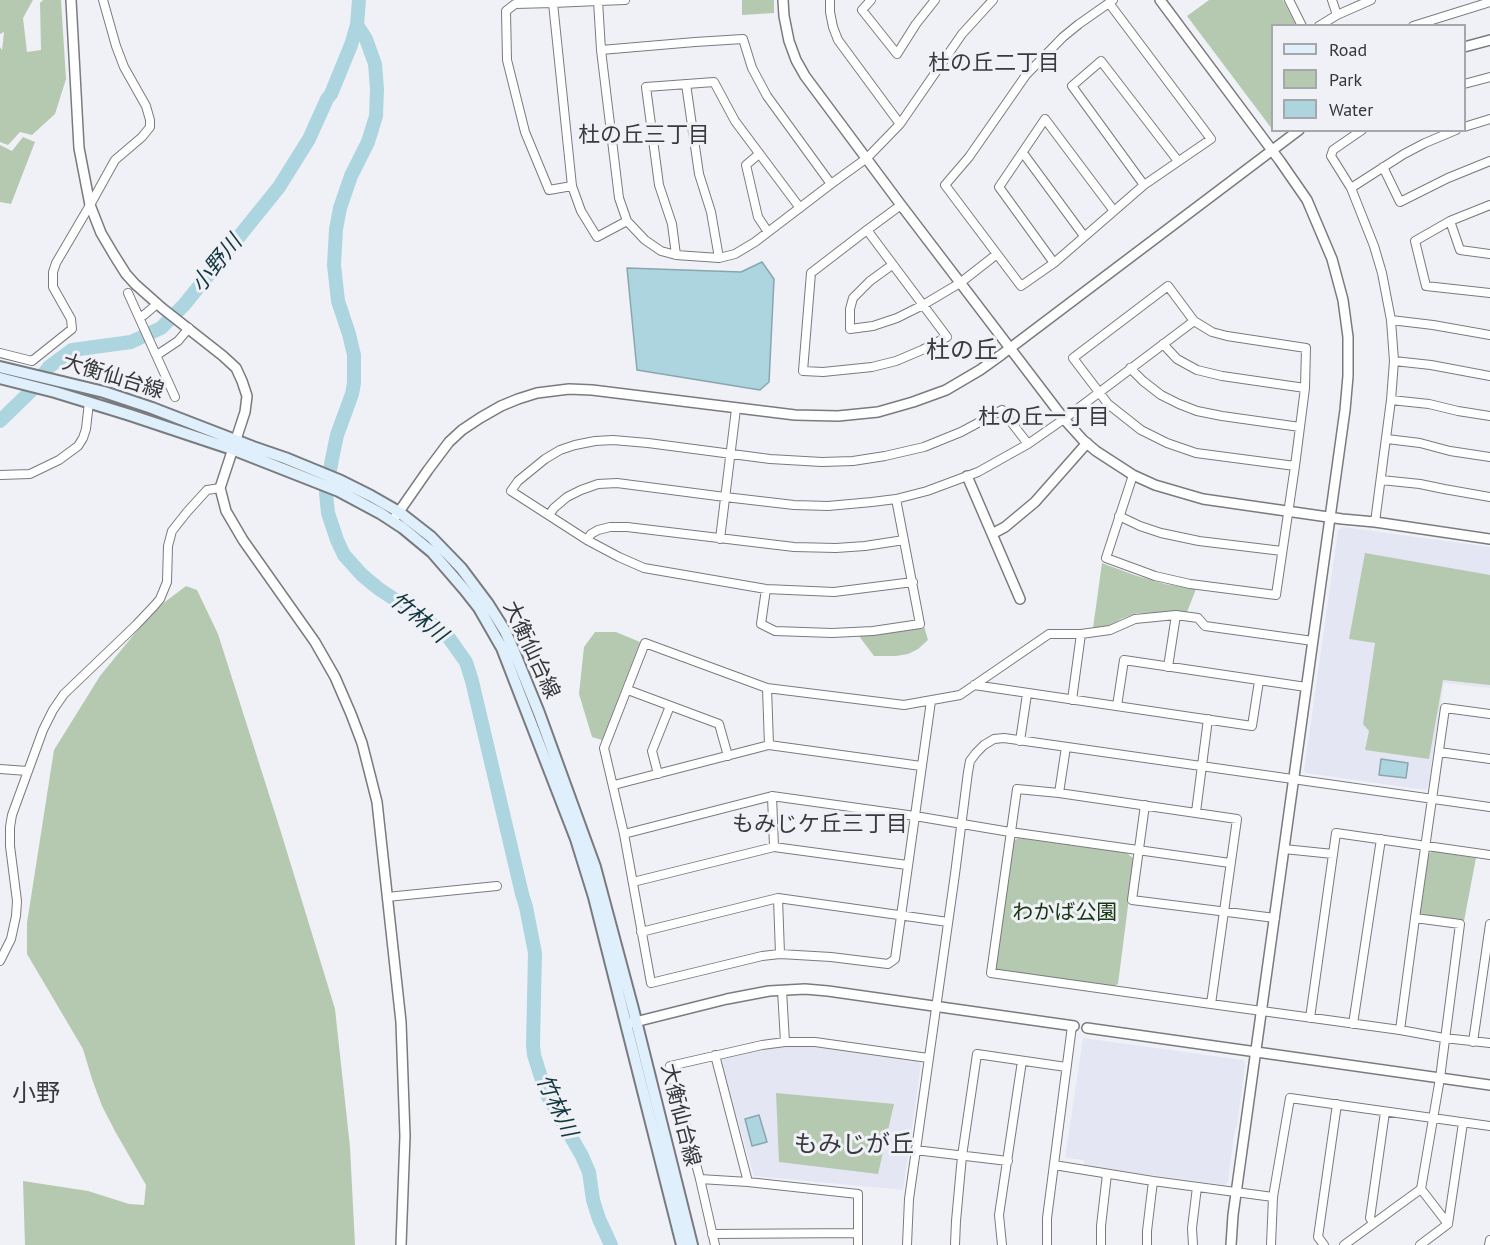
<!DOCTYPE html>
<html>
<head>
<meta charset="utf-8">
<style>
  body { margin:0 }
  #map { position:relative; width:1490px; height:1245px; overflow:hidden; background:#f0f1f6; font-family:"PT Sans",sans-serif }
  canvas { display:block }
  .legend { position:absolute; left:1271px; top:24px; width:195px; height:108px; box-sizing:border-box; background:#f0f1f6; border:2px solid #a6a7aa; margin:0; padding:8px 10px; list-style:none; font-size:18px; color:#363739 }
  .legend li { display:flex; align-items:center; gap:12px; height:30px }
  .legend b { width:30px; border:2px solid #a6a7aa }
</style>
</head>
<body>
<div id="map">
<canvas width="1490" height="1245"></canvas>
<ul class="legend">
<li><b style="height:8px;background:#dff0fc"></b>Road</li>
<li><b style="height:16px;background:#b4c9af"></b>Park</li>
<li><b style="height:16px;background:#add5e0"></b>Water</li>
</ul>
</div>
<script>
const context = document.querySelector('canvas').getContext('2d');
context.lineJoin = 'round';
function fill(path, color) { context.fillStyle = color; context.fill(path, 'evenodd'); }
const shape = rows => new Path2D(rows.map(r => 'M' + r).join(''));
function stroke(path, color, width, dash) { context.strokeStyle = color; context.lineWidth = width; context.lineCap = dash ? 'butt' : 'round'; context.setLineDash(dash || []); context.stroke(path); }
function label(font, color, halo, rows, align = 'center') {
  context.font = font + ' "PT Sans","Noto Sans JP",sans-serif'; context.lineWidth = 6; context.setLineDash([]); context.textBaseline = 'middle'; context.strokeStyle = halo; context.fillStyle = color; for (const [text, x, y, turn = 0] of rows) {
    context.save(); context.translate(x, y); context.rotate((+turn || 0) * Math.PI / 180); context.textAlign = isNaN(turn) ? turn : align; if (halo) context.strokeText(text, 0, 0); context.fillText(text, 0, 0); context.restore();
  }
}
fill(shape([
  [1343,527,1490,547,1490,688,1444,683,1428,786,1425,790,1306,773,1304,771,1338,530],
  [1083,1038,1243,1060,1245,1064,1237,1126,1235,1129,1232,1149,1228,1182,1224,1185,1084,1166,1084,1160,1065,1158],
  [786,1046,833,1048,917,1060,921,1065,903,1190,754,1176,720,1061,723,1057]
]), '#e4e7f3');
fill(shape([
  [0,0,33,0,23,18,27,52,41,50,40,3,43,0,61,0,66,79,55,114,32,135,20,132,8,145,0,142,0,47,2,50,4,32,0,34],
  [742,0,774,0,774,13,742,15],
  [1209,0,1283,0,1296,25,1272,26,1272,129,1187,16],
  [23,137,35,142,11,204,0,202,0,145,12,151],
  [1365,553,1490,575,1490,685,1443,680,1429,759,1365,750,1369,731,1363,724,1375,643,1349,639],
  [1102,563,1134,575,1165,584,1196,589,1187,612,1137,613,1121,619,1109,626,1093,628],
  [186,586,197,590,218,634,280,829,335,1009,350,1147,355,1245,25,1245,23,1181,88,1191,129,1204,144,1205,146,1185,116,1133,102,1106,92,1079,83,1049,27,954,27,923,54,750,100,676,153,611],
  [924,626,928,640,918,649,908,654,896,656,874,656,859,636],
  [595,632,616,632,640,642,602,740,592,737,579,694,584,647],
  [1018,838,1127,853,1134,859,1118,984,1114,986,998,970,995,967,1013,841],
  [1432,851,1476,858,1464,921,1422,917,1419,913,1428,855],
  [776,1093,894,1104,878,1174,779,1162]
]), '#b4c9af');
const water = shape([
  [762,262,774,279,769,382,760,390,637,370,627,268,741,272,762,262],
  [1381,759,1408,763,1406,778,1379,775,1381,759],
  [759,1115,767,1142,752,1146,745,1119,759,1115]
]);
fill(water, '#add5e0');
stroke(water, '#89a6ae', 1.5);
stroke(shape([
  [359,0,357,25,366,39,375,64,377,89,376,116,368,142,351,176,340,208,336,229,334,265,338,301,349,334,354,355,354,383,352,394,337,435,332,459,326,493,328,513,337,540,344,555,362,575,379,589,438,628,449,638,466,662,472,681,522,894,526,907,535,953,533,1045,534,1055,546,1093,582,1156,589,1172,593,1200,599,1219,611,1245],
  [0,421,31,391,49,367,72,350,131,342,161,328,184,305,279,187,309,139,327,99,331,94,351,45,357,25]
]), '#add5e0', 14);
const minor = shape([
  [598,0,598,1,553,3,515,4,506,11,507,60,525,132,549,190,572,186,581,211,597,237,627,221],
  [625,0,598,1,601,50,619,198,627,221,645,240,661,251,676,255,719,258,735,254,755,242,831,184],
  [830,0,830,12,833,27,838,40,900,124],
  [871,0,862,10,897,54,916,24,935,0],
  [1289,0,1302,26],
  [1332,0,1337,15],
  [553,3,572,186],
  [1109,3,1211,139,1144,185,1054,263,1021,286,945,185,969,157,1026,75,1063,37,1079,24,1109,3,1113,0],
  [1319,26,1337,15,1371,0],
  [1413,26,1490,2],
  [601,50,695,42,743,39,752,68,767,96,831,184,867,158,900,124,962,34,993,0],
  [686,84,699,174,711,212,719,258],
  [1464,84,1490,77],
  [1464,127,1490,119],
  [1362,130,1333,150,1331,156,1351,188,1374,246,1382,273,1391,320,1394,361,1391,400,1375,522],
  [1023,153,1084,236],
  [759,154,746,165,758,217,768,232],
  [1383,167,1400,202,1448,178,1490,161],
  [1144,185,1072,86,1101,61,1178,161],
  [1351,188,1404,154,1425,143,1456,130],
  [1490,205,1450,221,1415,241,1426,286,1490,293],
  [1450,221,1460,250,1490,254],
  [867,230,947,337,922,350,896,361,872,367,823,372,803,371,811,273,867,230,901,205],
  [676,255,672,224,659,185,646,87,714,82,735,121,800,208],
  [1054,263,999,187,1045,119,1114,211],
  [892,265,870,281,853,298,850,309,850,329,873,326,897,318,923,305,960,283,997,254],
  [128,293,175,397],
  [139,317,144,315,157,304],
  [1391,320,1433,325,1490,335],
  [1163,344,1177,359,1197,370,1222,376,1305,388],
  [0,353,32,361,72,329,71,319,53,287,53,272,56,263,90,205,115,160,142,137,150,127,150,120,146,106,124,67,116,46,103,0],
  [157,355,178,341,189,328],
  [1394,361,1431,365,1490,376],
  [1130,368,1143,381,1161,395,1179,404,1197,411,1222,416,1300,427],
  [1391,400,1429,404,1458,411,1490,416],
  [1387,439,1420,443,1450,451,1490,457],
  [0,475,30,474,59,460,78,446,83,438,86,429,89,402],
  [1133,475,1106,558,1155,576,1190,584,1276,595,1295,466,1305,388,1306,348,1227,336,1212,332,1194,321,1168,286,1073,358,1108,404,1141,430,1167,443,1196,453,1295,466],
  [1381,480,1420,484,1444,489,1490,497],
  [549,515,554,508,567,497,581,490,598,484,617,483,725,497,794,505,828,506,872,502,896,499,927,491,978,472,1028,444,1064,419,1194,321],
  [1119,516,1140,526,1161,533,1199,541,1282,551],
  [720,539,736,409],
  [587,540,591,534,598,530,610,527,627,527,794,547,836,548,865,546,904,540],
  [913,582,834,592,766,589,644,568,619,557,587,540,511,491,518,481,545,459,560,450,575,445,595,441,613,440,648,443,770,459,822,462,853,461,885,456,924,447,961,432,1002,410,1028,444],
  [766,589,761,624,775,631,832,633,873,631,920,624,896,499],
  [1168,667,1176,615],
  [974,685,1252,726,1259,681],
  [767,688,769,745],
  [628,690,719,724,728,756],
  [1072,700,1081,634],
  [931,701,895,959,888,964,831,957,780,954,762,956,651,983,624,834,604,748,645,643,767,688,904,705,960,695,1049,634,1081,634,1110,630,1135,619,1176,615,1198,618,1205,626,1313,641],
  [1117,706,1124,660,1306,687],
  [1020,741,1027,694],
  [1439,752,1490,759],
  [0,769,27,771],
  [658,774,652,751,670,706],
  [614,785,769,745,921,766],
  [1059,793,1066,747],
  [772,796,774,847],
  [1145,805,1132,900,1275,918],
  [1196,812,1208,719],
  [624,834,772,796,915,816,1010,832,1230,863],
  [1284,849,1333,854],
  [633,882,774,847,907,865],
  [387,897,497,886],
  [778,898,780,954],
  [641,932,778,898,948,922],
  [0,961,11,939,16,916,17,901,10,846,10,827,12,815,43,730,53,710,64,694,136,625,154,606,160,599,167,582,168,546,172,531,187,512,207,490,220,488],
  [782,990,785,1042],
  [1211,1004,1237,819,1059,793,1017,789,991,973,1211,1004,1400,1030,1444,1038,1490,1043],
  [1310,1018,1336,833,1490,855],
  [1353,1024,1381,839],
  [1400,1030,1415,918,1445,708,1490,714],
  [1473,1042,1490,924],
  [715,1055,748,1182],
  [915,1150,1008,1161],
  [1054,1165,1153,1181,1273,1197],
  [700,1179,748,1182,858,1194,858,1245],
  [1421,1189,1448,1224],
  [1373,1223,1370,1218,1385,1112],
  [712,1234,857,1233],
  [715,1245,700,1179,670,1066,762,1045,785,1042,815,1042,928,1058],
  [907,1245,909,1199,955,874,968,772,970,761,976,753,984,745,994,739,1004,738,1490,807],
  [955,1245,956,1221,962,1156,977,1054,1066,1067],
  [1002,1245,999,1215,1022,1061],
  [1047,1245,1047,1218,1072,1026],
  [1101,1245,1101,1226,1107,1174],
  [1147,1245,1147,1231,1153,1181],
  [1193,1245,1192,1228,1197,1187],
  [1271,1245,1273,1197,1290,1098,1490,1126],
  [1324,1245,1318,1237,1337,1104],
  [1344,1245,1421,1189,1440,1078,1460,924,1415,918],
  [1420,1245,1448,1224,1463,1123],
  [1489,1245,1490,1240]
]);
const tertiary = shape([
  [71,0,79,148,90,205,101,233,114,255,126,274,135,284,162,308,223,356,236,368,242,381,247,396,245,412,220,488,226,511,243,540,315,642,335,677,351,714,362,743,377,802,401,1022,405,1136,401,1245],
  [783,0,784,16,789,41,796,60,805,76,901,205,1064,419,1083,440,1096,451,1133,475,1155,485,1203,499,1342,519,1375,522,1490,539],
  [1160,0,1280,161,1307,200,1332,259,1343,300,1348,337,1348,376,1345,410,1233,1215,1231,1245],
  [1464,47,1490,40],
  [967,476,1020,599],
  [396,516,428,470,449,442,462,430,480,418,501,406,518,399,537,393,569,389,592,390,795,415,838,416,878,412,913,402,946,390,980,370,1001,355,1299,130],
  [992,534,1005,527,1035,502,1087,443],
  [631,1023,727,999,769,991,805,989,828,991,1074,1026],
  [1087,1028,1490,1085]
]);
const secondary = shape([
  [0,367,104,392,152,408,253,447,285,458,341,481,371,496,399,512,431,537,461,568,488,604,505,631,513,649,539,713,595,867,633,1009,692,1245],
  [0,378,55,392,130,415,232,449,339,491,380,513,403,528,432,552,464,589,479,608,502,648,576,839,594,897,682,1245]
]);
stroke(minor, '#7a7b7f', 10);
stroke(tertiary, '#7a7b7f', 12);
stroke(secondary, '#7a7b7f', 14);
stroke(minor, '#fff', 8);
stroke(tertiary, '#fff', 9);
stroke(secondary, '#dff0fc', 10);
label('21px', '#363739', '#f0f1f6', [
  ["大衡仙台線",113,377,17],
  ["大衡仙台線",531,650,65],
  ["大衡仙台線",680,1115,76]
]);
label('21px', '#173811', '#f0f1f6', [
  ["わかば公園",1065,913]
]);
label('22px', '#393a3e', '#f0f1f6', [
  ["杜の丘二丁目",994,64],
  ["杜の丘三丁目",644,136],
  ["杜の丘一丁目",1044,418],
  ["もみじケ丘三丁目",820,825]
]);
label('italic 22px', '#123741', '#f0f1f6', [
  ["小野川",217,264,-51],
  ["竹林川",418,618,39],
  ["竹林川",556,1106,65]
]);
label('24px', '#393a3e', '#f0f1f6', [
  ["杜の丘",962,351],
  ["小野",36,1094],
  ["もみじが丘",854,1145]
]);
</script>
</body>
</html>
